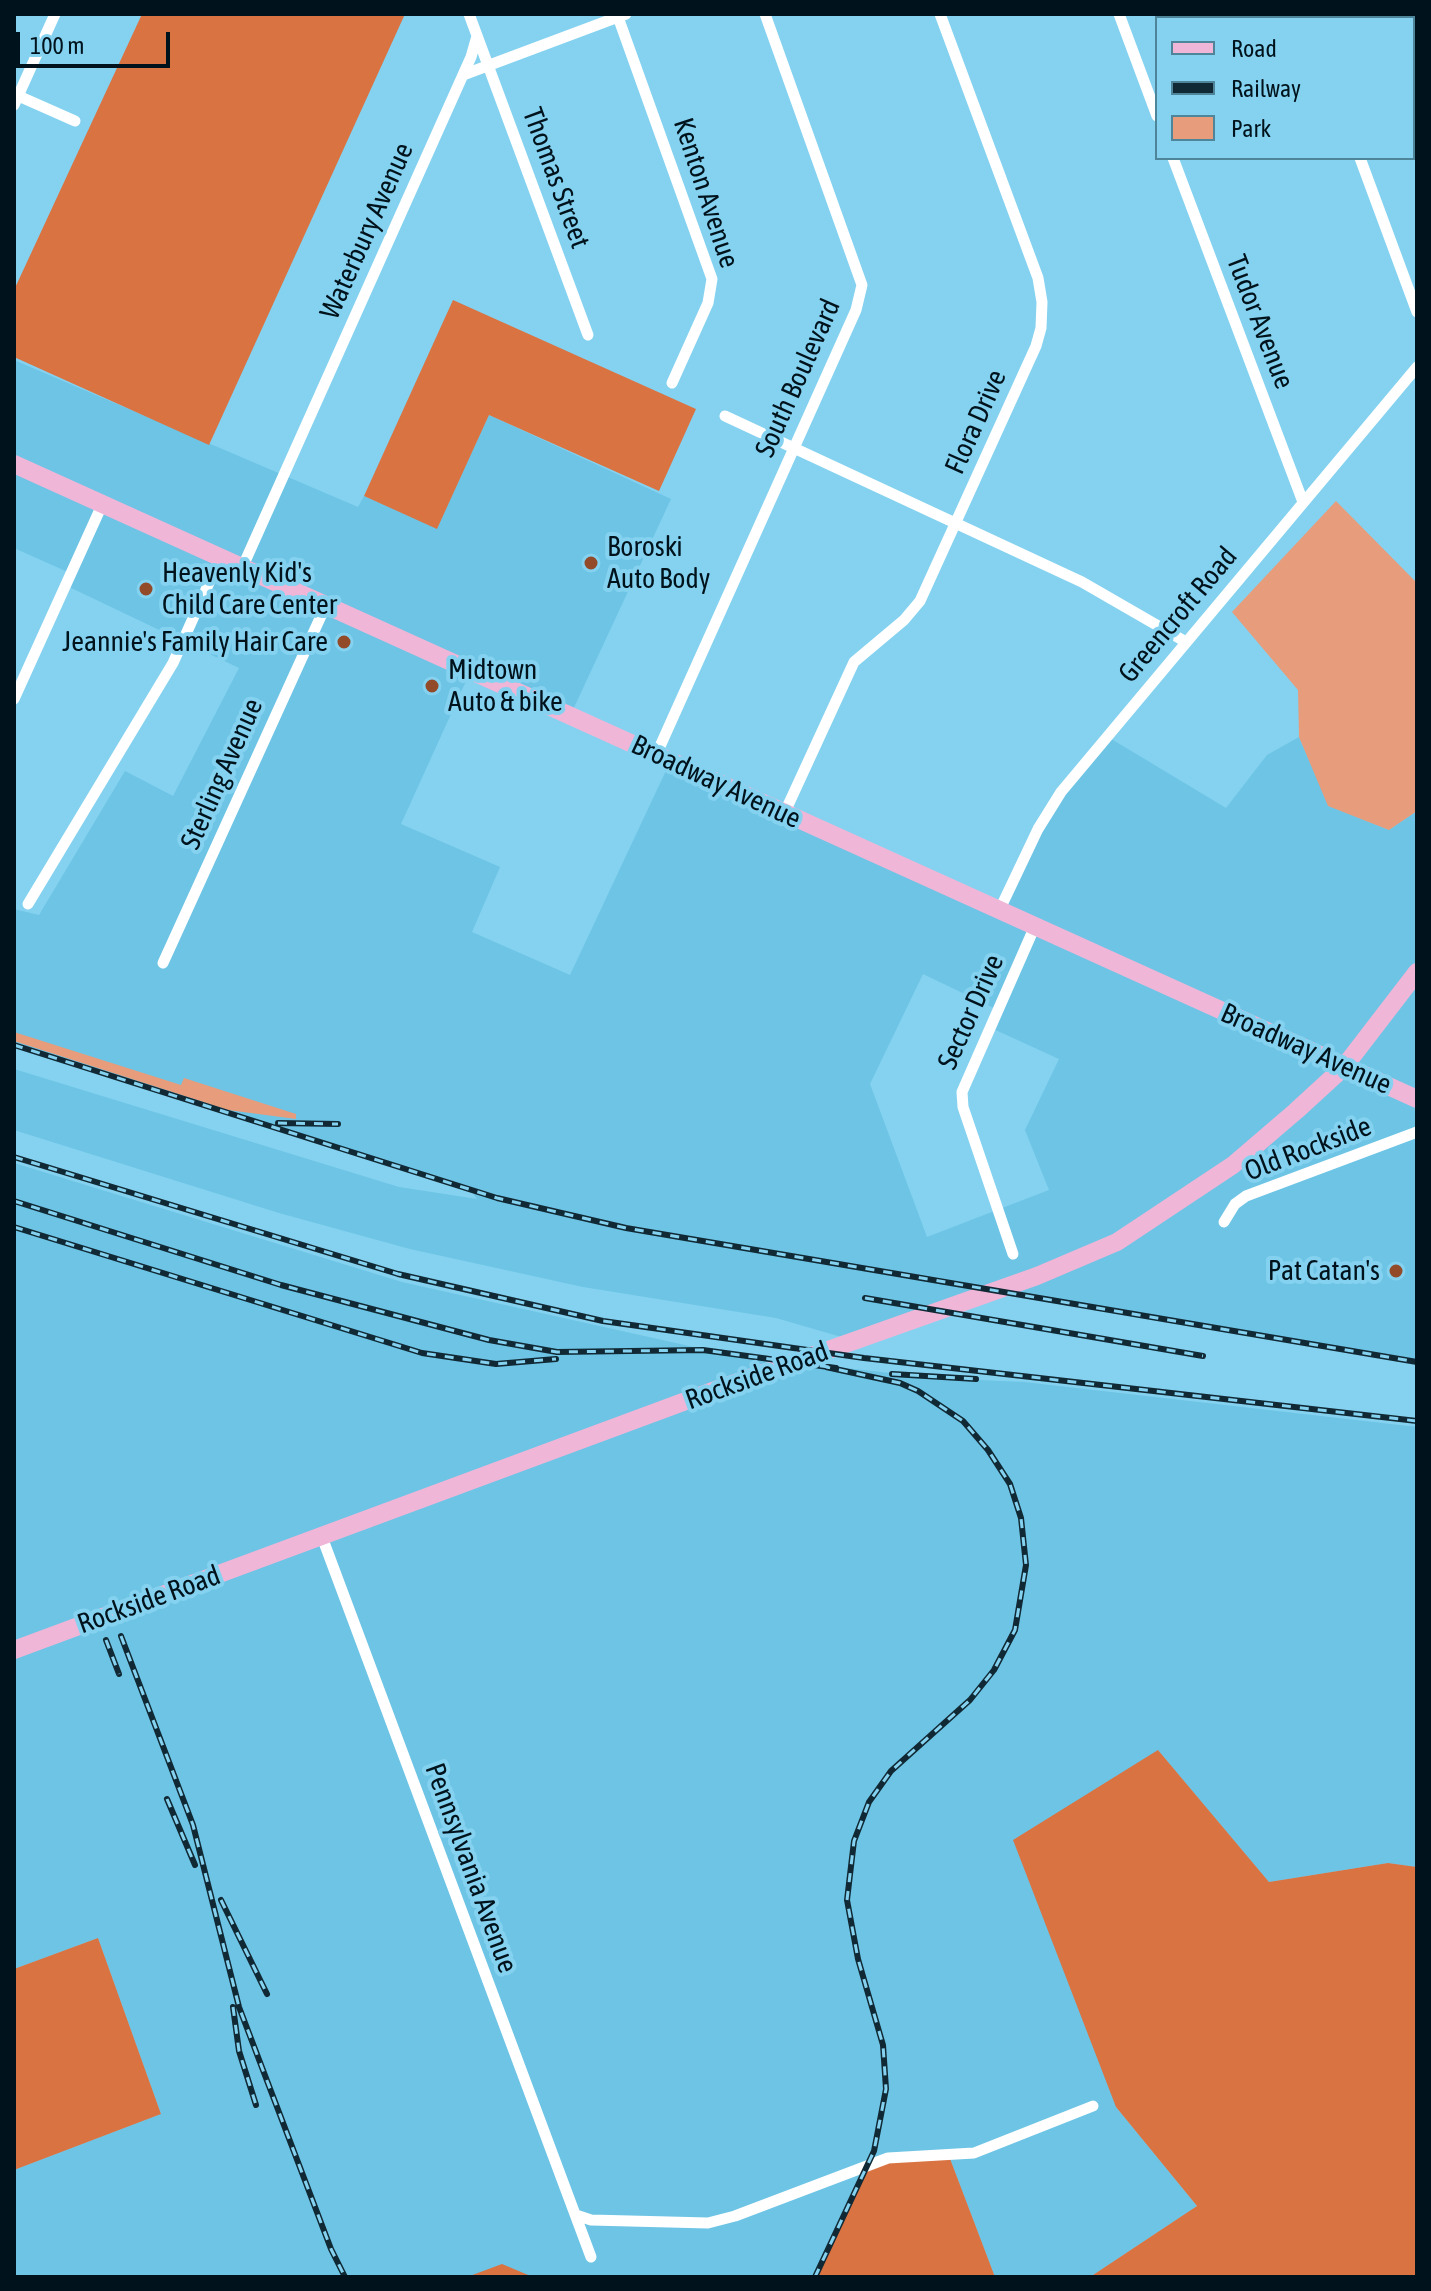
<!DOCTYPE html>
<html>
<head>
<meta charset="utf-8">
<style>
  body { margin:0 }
  #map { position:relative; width:1431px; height:2291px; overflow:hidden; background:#84d2f0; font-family:"Asap Condensed",sans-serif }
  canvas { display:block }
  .frame { position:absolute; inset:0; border:16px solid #00121b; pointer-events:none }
  .legend { position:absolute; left:1155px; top:16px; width:260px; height:144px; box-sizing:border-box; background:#84d2f0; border:2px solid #4f859b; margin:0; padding:10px 14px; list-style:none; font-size:24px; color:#00121b }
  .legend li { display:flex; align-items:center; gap:16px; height:40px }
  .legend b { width:40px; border:2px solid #4f859b }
  .scale { position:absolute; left:16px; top:32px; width:154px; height:36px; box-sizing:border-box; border:4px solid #00121b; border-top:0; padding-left:10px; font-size:24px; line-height:28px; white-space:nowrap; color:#00121b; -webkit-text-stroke:6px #84d2f0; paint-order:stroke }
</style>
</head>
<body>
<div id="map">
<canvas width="1431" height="2291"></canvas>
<div class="frame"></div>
<ul class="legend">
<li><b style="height:10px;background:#efb6d8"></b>Road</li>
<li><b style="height:10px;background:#102935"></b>Railway</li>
<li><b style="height:22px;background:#e79c7b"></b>Park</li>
</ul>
<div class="scale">100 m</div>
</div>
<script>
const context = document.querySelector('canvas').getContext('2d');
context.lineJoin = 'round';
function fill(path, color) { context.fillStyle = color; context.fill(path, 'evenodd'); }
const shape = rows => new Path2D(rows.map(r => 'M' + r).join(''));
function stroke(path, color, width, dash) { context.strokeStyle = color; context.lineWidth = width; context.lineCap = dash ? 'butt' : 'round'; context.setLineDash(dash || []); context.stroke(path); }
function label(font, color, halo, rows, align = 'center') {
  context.font = font + ' "Asap Condensed",sans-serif'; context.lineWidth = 8; context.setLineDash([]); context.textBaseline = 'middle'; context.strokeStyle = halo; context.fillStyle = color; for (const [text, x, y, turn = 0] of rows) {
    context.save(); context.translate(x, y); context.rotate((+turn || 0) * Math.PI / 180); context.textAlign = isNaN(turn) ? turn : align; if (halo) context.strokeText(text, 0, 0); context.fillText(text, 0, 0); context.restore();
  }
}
fill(shape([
  [14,360,358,507,364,496,437,528,489,415,671,499,571,714,471,670,401,824,500,867,472,932,570,975,671,760,1000,909,1038,829,1108,737,1226,808,1267,755,1299,737,1329,806,1389,830,1417,811,1417,1363,1003,1291,845,1338,776,1318,583,1287,410,1249,279,1213,14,1130,14,1069,399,1187,477,1199,470,1189,14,1045,14,909,39,915,125,771,173,796,239,668,65,585,70,573,14,548],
  [923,974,996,1009,989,1027,1059,1059,1025,1130,1049,1190,927,1237,870,1084],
  [14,1163,402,1282,725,1354,933,1378,1024,1382,1417,1427,1417,1867,1388,1863,1269,1882,1158,1750,1116,2107,1197,2206,1090,2277,995,2277,949,2156,867,2167,815,2277,14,2277,14,2170,161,2114,98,1938,14,1969]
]), '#6dc4e5');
fill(shape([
  [1336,501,1417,583,1417,811,1389,830,1328,806,1299,737,1298,690,1232,612],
  [14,1032,181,1085,184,1078,296,1114,296,1119,228,1110,14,1041]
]), '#e79c7b');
fill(shape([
  [142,14,405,14,209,445,14,357,14,290],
  [453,300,696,409,659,491,489,415,437,529,364,496],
  [1158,1750,1269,1882,1388,1863,1417,1867,1417,2277,1090,2277,1197,2206,1116,2107,1013,1840],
  [98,1938,161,2114,14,2170,14,1969],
  [949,2156,995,2277,815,2277,867,2167,888,2158],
  [502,2264,533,2277,467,2277]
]), '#da7342');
stroke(shape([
  [469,14,588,335],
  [1119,14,1157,116],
  [1307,14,1308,18],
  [618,17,712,279,708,303,672,383],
  [463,75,626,14],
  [14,94,75,121],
  [14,105,55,14],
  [1173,158,1303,502],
  [1360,158,1417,312],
  [725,416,1082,582,1186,642],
  [243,566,471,57,477,36],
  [14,699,102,505],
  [657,753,856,310,862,285,765,14],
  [784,814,854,662,904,620,920,601,1036,346,1041,328,1042,302,1038,278,940,14],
  [28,904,173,663,221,556],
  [1000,909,1038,829,1061,792,1417,367],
  [163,963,326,605],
  [1224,1222,1235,1204,1246,1196,1417,1132],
  [1013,1254,963,1107,962,1092,1035,926],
  [322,1537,591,2257],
  [576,2215,591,2220,708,2223,735,2216,888,2158,974,2153,1093,2106]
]), '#fff', 11);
stroke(shape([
  [14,464,1417,1099],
  [14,1650,710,1392,1037,1276,1117,1242,1233,1165,1296,1111,1344,1067,1417,972]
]), '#efb6d8', 18);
const rail = shape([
  [14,1045,497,1198,626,1228,1417,1362],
  [278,1123,338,1124],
  [14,1157,398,1274,603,1321,864,1358,1417,1421],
  [14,1201,281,1285,489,1340,557,1352,703,1350,836,1368],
  [14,1227,422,1353,496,1364,556,1359],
  [865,1298,1203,1356],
  [892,1374,976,1379],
  [121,1636,193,1825,239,2007,331,2249,345,2277],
  [106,1640,119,1674],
  [167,1799,195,1865],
  [221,1900,267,1994],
  [233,2007,239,2051,256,2105],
  [815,2277,874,2151,886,2089,883,2045,858,1959,847,1900,854,1841,869,1802,891,1771,970,1700,994,1670,1015,1630,1026,1565,1021,1518,1010,1484,988,1450,963,1421,918,1391,900,1383,826,1367]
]);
stroke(rail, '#102935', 6);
stroke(rail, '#84d2f0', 3, [9]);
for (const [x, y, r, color] of [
  [591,563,8,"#924a28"],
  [146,589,8,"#924a28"],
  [344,642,8,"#924a28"],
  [432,686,8,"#924a28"],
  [1396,1271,8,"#924a28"]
]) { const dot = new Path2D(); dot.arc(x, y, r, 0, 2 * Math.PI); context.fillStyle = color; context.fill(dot); stroke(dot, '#84d2f0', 3); }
label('28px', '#00121b', '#84d2f0', [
  ["Thomas Street",556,178,70],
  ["Kenton Avenue",706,193,72],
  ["Waterbury Avenue",367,231,-66],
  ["Tudor Avenue",1260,322,69],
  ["South Boulevard",798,378,-66],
  ["Flora Drive",976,422,-66],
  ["Greencroft Road",1178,615,-50],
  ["Sterling Avenue",222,774,-66],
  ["Broadway Avenue",716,782,25],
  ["Sector Drive",971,1012,-66],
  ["Broadway Avenue",1306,1049,24],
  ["Old Rockside",1308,1149,-21],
  ["Rockside Road",757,1376,-20],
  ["Rockside Road",149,1600,-20],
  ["Pennsylvania Avenue",471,1868,70]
]);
label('28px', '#00121b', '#84d2f0', [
  ["Boroski",607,547],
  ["Auto Body",607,579],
  ["Heavenly Kid's",162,573],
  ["Child Care Center",162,605],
  ["Jeannie's Family Hair Care",328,642,"right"],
  ["Midtown",448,670],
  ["Auto & bike",448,702],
  ["Pat Catan's",1380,1271,"right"]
], 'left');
</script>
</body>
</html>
